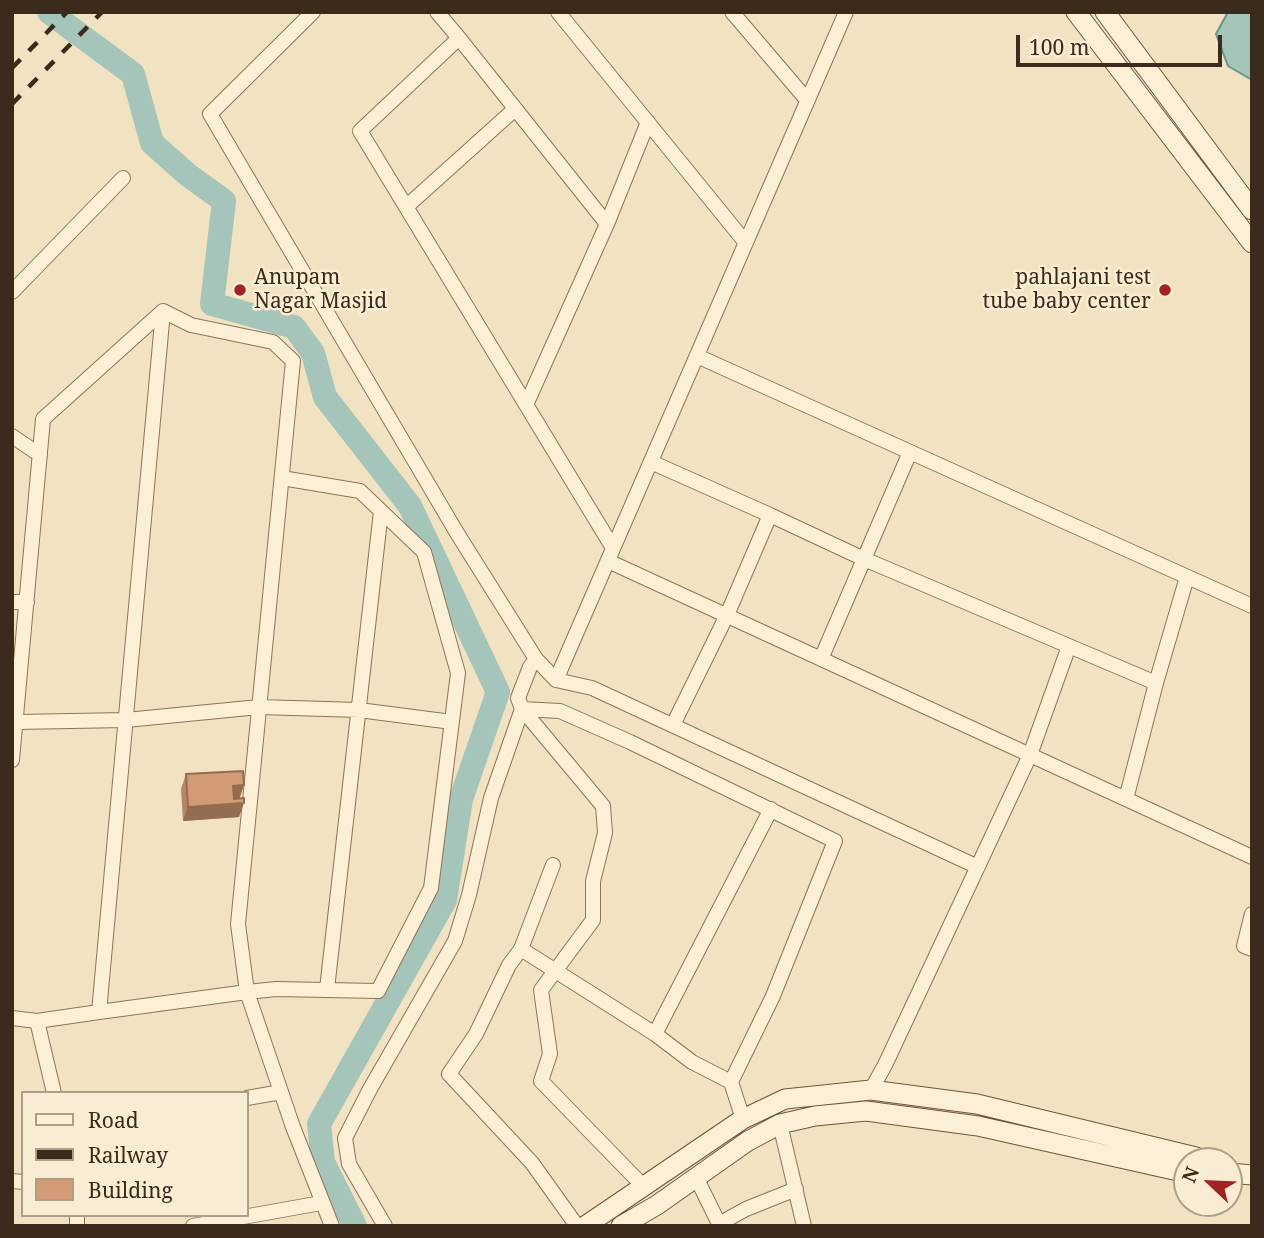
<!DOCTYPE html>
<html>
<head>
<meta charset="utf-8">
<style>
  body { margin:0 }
  #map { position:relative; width:1264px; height:1238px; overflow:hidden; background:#f1e3c2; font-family:"Noto Serif",serif }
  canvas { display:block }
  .frame { position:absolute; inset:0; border:14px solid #3b2b1d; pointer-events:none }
  .legend { position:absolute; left:21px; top:1091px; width:228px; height:126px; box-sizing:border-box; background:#f8edd2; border:2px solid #ac9f8a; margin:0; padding:9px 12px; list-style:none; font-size:21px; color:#3b2b1d }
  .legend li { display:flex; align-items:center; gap:14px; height:35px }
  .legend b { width:35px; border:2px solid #ac9f8a }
  .north { position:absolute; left:1173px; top:1147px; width:70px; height:70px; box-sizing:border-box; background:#f8edd2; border:2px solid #ac9f8a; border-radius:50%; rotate:293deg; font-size:19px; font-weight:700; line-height:28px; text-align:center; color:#3b2b1d }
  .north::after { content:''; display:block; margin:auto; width:24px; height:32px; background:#a02325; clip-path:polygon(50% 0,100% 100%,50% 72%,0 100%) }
  .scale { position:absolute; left:1016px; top:35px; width:206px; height:32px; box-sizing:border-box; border:4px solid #3b2b1d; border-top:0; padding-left:9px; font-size:21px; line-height:24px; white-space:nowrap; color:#3b2b1d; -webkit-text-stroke:5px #f8edd2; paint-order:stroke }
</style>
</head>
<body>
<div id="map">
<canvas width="1264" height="1238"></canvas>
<div class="frame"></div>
<ul class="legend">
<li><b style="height:9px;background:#fbf0d6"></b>Road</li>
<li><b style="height:9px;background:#3b2b1d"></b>Railway</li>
<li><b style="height:19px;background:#d29b75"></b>Building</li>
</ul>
<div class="north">N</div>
<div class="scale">100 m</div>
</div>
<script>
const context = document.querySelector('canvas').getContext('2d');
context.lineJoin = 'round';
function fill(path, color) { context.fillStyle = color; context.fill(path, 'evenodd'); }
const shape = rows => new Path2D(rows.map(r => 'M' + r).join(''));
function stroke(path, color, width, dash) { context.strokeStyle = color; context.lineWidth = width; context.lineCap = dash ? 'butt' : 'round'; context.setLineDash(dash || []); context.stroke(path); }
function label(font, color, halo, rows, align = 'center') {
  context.font = font + ' "Noto Serif",serif'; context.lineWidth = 5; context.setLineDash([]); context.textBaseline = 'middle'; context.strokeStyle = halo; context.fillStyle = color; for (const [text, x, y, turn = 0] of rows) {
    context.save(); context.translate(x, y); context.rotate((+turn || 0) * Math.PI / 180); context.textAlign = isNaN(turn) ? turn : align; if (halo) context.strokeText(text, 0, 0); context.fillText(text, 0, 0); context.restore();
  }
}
const water = shape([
  [1228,12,1252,12,1252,80,1228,66,1216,34,1228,12]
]);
fill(water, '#a5c4ba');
stroke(water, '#6b9388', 2);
stroke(shape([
  [49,12,133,74,152,143,188,175,224,201,212,304,294,327,313,353,325,397,410,506,498,692,461,799,445,900,319,1124,323,1162,355,1226]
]), '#a5c4ba', 24);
const street = shape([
  [313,12,210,114,457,533,536,659,556,680,592,688,978,867],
  [437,12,459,38],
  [558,12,746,243],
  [732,12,807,100],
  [406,207,515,109],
  [12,292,123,178],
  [697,356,1252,606],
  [526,405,607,224],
  [12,436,40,455],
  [651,462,770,515,727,615,673,725],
  [282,478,360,491,424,552,458,673,431,888,378,991,276,989,247,992,293,1127,332,1226],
  [770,515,864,559,1156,683,1187,577],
  [613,548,360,131,459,38,607,224,648,122],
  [608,561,1252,857],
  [12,602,27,602],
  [821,659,910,452],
  [556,680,846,12],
  [16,722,126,720,259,707,359,710,452,722],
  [12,760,43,419,163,311],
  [1126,799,1156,683],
  [1252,914,1244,946,1252,949],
  [521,949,553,865],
  [327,989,381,511],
  [99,1012,247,992,238,924,293,361,273,342,191,325,163,311],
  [12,1018,37,1021],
  [655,1034,771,809],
  [871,1090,885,1065,1030,755,1069,646],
  [54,1093,37,1021,99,1012,163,311],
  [247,1098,281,1092],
  [780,1124,804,1226],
  [696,1177,720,1226],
  [12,1181,23,1182],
  [644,1187,541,1081,550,1054,541,990,593,920,593,881,605,833,603,806,522,709,560,711,630,742,835,841,773,996,731,1082,743,1119],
  [77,1215,77,1226],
  [719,1224,746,1209,796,1189],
  [193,1226,321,1203],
  [385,1226,349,1164,345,1138,370,1089,455,941,469,895,491,798,522,709,518,698,530,667,536,659],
  [577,1226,532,1163,449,1074,476,1034,509,965,521,949,655,1034,692,1062,731,1082]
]);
const secondary = shape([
  [1076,12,1252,243],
  [1105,12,1252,210],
  [1229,1173,1252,1175],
  [585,1226,743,1119,785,1099,871,1090,977,1104,1196,1157,1203,1161],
  [621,1226,657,1205,748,1141,780,1124,815,1116,866,1111,978,1126,1187,1173]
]);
stroke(street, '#8d7358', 16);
stroke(secondary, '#6f543b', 21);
stroke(street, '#fbf0d6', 14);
stroke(secondary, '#fbf0d6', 19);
stroke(shape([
  [12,68,67,12],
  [12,104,102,12]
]), '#3b2b1d', 4.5, [12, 12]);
fill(shape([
  [186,774,239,799,239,817,183,821,181,789]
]), '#b58565');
fill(shape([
  [244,785,239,800,228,800,233,786],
  [244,803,239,817,183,821,188,807]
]), '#936c52');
const building = shape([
  [243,771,244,785,233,786,234,799,244,798,244,803,188,807,186,774,243,771]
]);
fill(building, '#d29b75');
stroke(building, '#936c52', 2);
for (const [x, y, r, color] of [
  [240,290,7,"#a02325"],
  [1165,290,7,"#a02325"]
]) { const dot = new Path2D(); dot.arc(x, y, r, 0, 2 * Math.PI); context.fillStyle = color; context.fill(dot); stroke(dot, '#f8edd2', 2.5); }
label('21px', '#3b2b1d', '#f8edd2', [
  ["Anupam",254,278],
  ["Nagar Masjid",254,302],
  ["pahlajani test",1151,278,"right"],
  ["tube baby center",1151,302,"right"]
], 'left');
</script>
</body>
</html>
